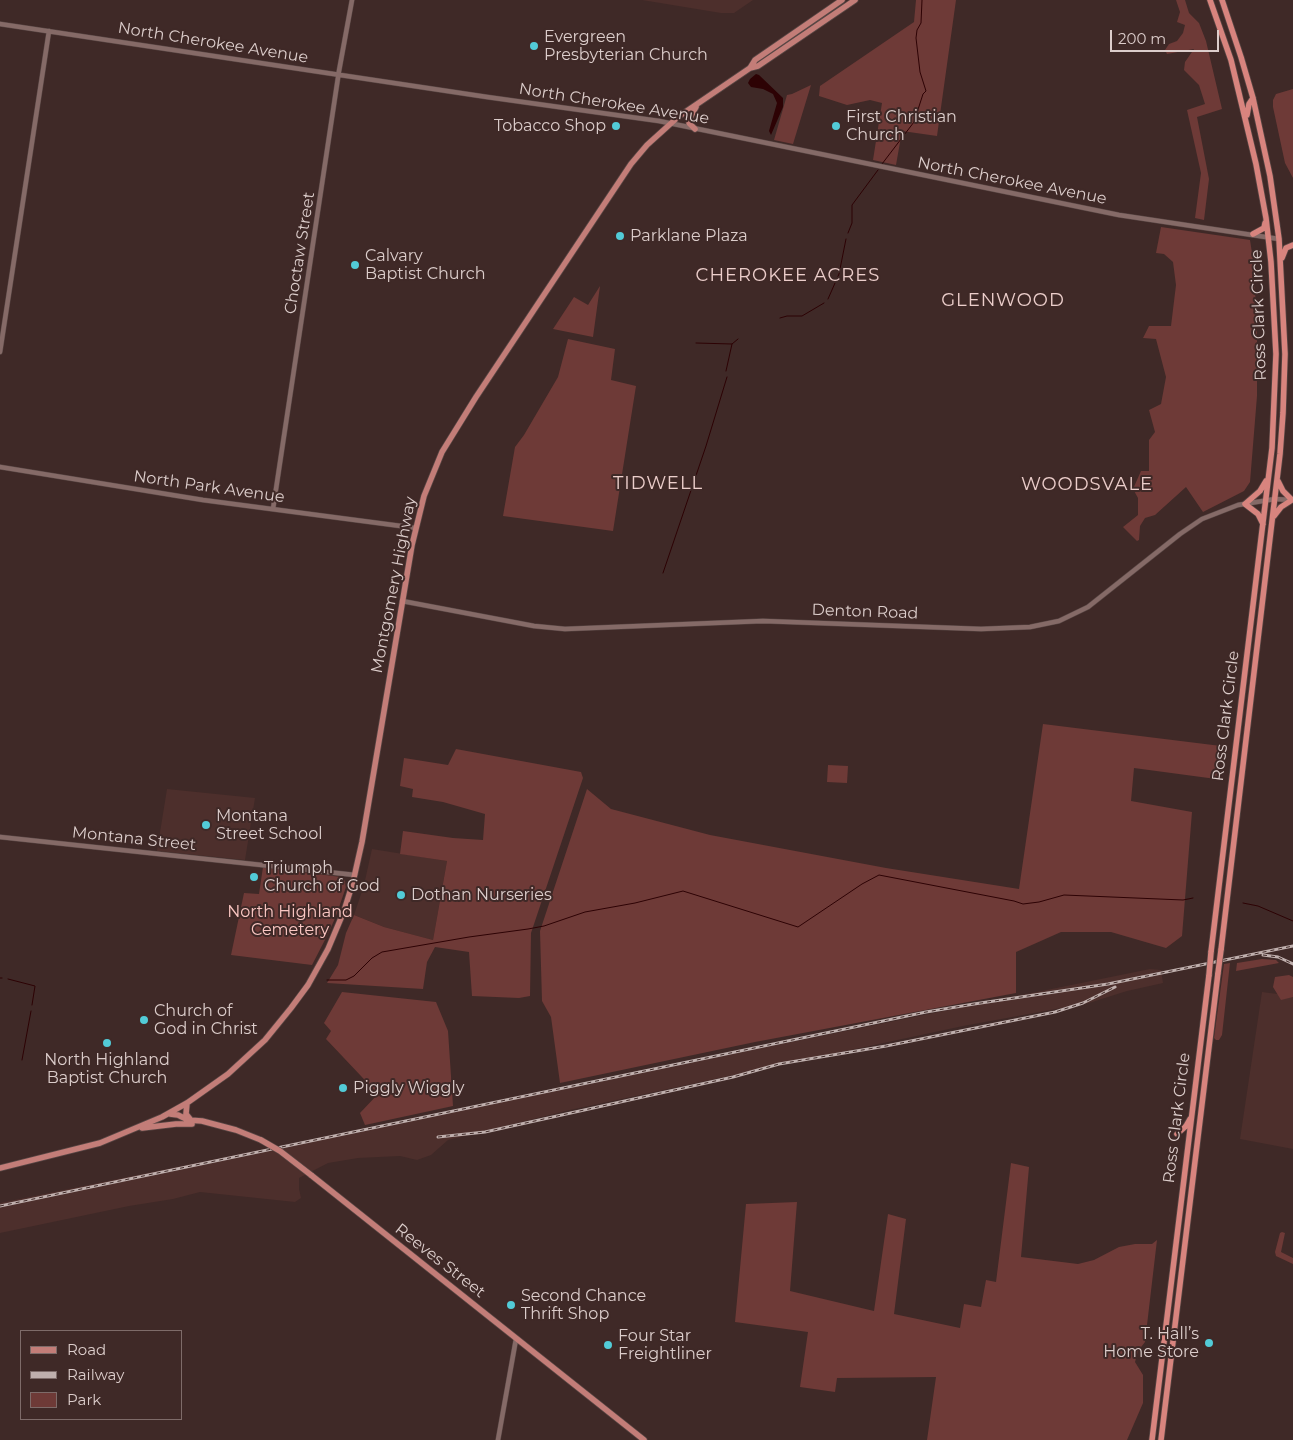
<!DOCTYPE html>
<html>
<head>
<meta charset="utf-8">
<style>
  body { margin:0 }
  #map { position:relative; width:1293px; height:1440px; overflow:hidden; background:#3f2927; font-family:Montserrat,sans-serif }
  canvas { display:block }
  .legend { position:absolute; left:20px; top:1330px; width:162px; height:90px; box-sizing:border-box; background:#3f2927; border:1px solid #7e6b69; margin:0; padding:6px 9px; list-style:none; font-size:15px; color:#dccdcb }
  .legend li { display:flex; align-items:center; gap:10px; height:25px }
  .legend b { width:25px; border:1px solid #7e6b69 }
  .scale { position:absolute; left:1110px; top:30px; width:109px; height:22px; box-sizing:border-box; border:2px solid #dccdcb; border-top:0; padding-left:6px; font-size:15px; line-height:18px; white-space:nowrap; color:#dccdcb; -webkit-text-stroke:4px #3f2927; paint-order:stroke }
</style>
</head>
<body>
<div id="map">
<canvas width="1293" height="1440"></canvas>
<ul class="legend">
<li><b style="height:6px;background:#c37d78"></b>Road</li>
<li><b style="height:6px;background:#bfafad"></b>Railway</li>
<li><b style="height:14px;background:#6e3a37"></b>Park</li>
</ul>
<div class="scale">200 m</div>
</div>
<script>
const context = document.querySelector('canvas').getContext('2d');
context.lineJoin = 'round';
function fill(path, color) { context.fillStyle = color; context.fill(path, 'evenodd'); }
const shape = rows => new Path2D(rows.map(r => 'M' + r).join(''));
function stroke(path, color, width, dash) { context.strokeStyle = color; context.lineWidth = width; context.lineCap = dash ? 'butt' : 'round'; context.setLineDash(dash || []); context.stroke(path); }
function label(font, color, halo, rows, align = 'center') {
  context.font = font + ' Montserrat,sans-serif'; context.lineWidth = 4; context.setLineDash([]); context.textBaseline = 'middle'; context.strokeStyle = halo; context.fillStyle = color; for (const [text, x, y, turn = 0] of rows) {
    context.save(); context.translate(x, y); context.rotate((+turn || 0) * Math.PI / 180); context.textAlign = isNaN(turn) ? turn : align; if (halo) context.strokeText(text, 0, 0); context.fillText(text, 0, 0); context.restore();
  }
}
fill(shape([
  [642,0,753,0,734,13,721,13],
  [167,789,255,798,245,860,157,851],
  [372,849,447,861,433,940,384,927,354,915,364,885],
  [1150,969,1161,970,1163,983,1127,991,1089,1003,963,1026,570,1110,448,1140,431,1155,417,1160,400,1156,358,1158,328,1163,299,1178,299,1189,301,1198,295,1202,200,1192,173,1199,129,1206,0,1233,0,1203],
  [1262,992,1293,996,1293,1149,1240,1139]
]), '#4d2f2c');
fill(shape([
  [916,0,956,0,937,136,902,131,896,165,873,160,882,103,870,100,847,105,819,96,820,86,914,22],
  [1176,0,1185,0,1189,13,1199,23,1206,41,1222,109,1197,117,1209,179,1204,220,1195,218,1201,173,1187,110,1205,104,1199,85,1184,70,1185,62,1194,49,1167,54,1165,50,1169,44,1177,41,1183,33,1185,25,1177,22,1180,12],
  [811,85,793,144,774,140,787,95,792,94],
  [1293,89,1293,178,1285,163,1273,107,1273,100,1276,94],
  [1161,227,1250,240,1254,266,1257,335,1257,396,1250,482,1244,491,1203,512,1186,487,1155,515,1145,518,1140,526,1139,540,1137,541,1123,527,1138,515,1138,498,1133,489,1141,471,1149,471,1149,440,1155,432,1149,410,1161,404,1166,377,1156,339,1143,338,1149,326,1171,326,1176,285,1173,262,1164,254,1156,253],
  [600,286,593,337,553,329,574,297,588,305],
  [568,339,615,349,611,380,636,386,613,531,503,516,515,447,524,435,558,377],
  [1043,724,1221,746,1216,779,1134,768,1131,801,1192,812,1182,936,1166,948,1111,932,1061,932,1016,952,1016,993,755,1042,560,1083,551,1017,542,1001,540,931,587,789,611,809,710,835,886,868,1019,889],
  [456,749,581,772,583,778,531,933,530,996,519,998,472,996,469,952,435,947,427,962,423,989,327,983,338,965,346,933,354,915,384,927,433,940,447,861,400,854,403,831,453,838,483,840,485,814,443,802,412,797,413,789,400,786,404,758,448,765],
  [828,765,848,766,847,783,827,782],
  [263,867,341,877,345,881,346,887,336,916,328,934,312,965,231,955,244,893,259,894],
  [1262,959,1276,960,1279,963,1236,971,1237,963],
  [1230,963,1222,1035,1219,1040,1216,1040,1214,1038,1224,964],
  [1289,975,1293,977,1293,997,1281,1000,1273,987,1275,977],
  [342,992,436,1002,448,1031,453,1106,365,1125,360,1113,378,1094,326,1039,331,1031,324,1023],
  [1011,1163,1029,1167,1021,1257,1078,1264,1094,1260,1119,1247,1135,1244,1152,1244,1157,1240,1145,1342,1138,1351,1135,1362,1143,1375,1143,1403,1127,1440,927,1440,936,1377,837,1378,835,1392,800,1387,808,1332,735,1322,746,1204,797,1202,790,1291,874,1311,888,1214,906,1219,894,1314,960,1328,964,1304,981,1307,986,1280,996,1282],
  [1282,1232,1285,1233,1281,1252,1293,1258,1293,1264,1276,1256,1275,1252,1280,1233]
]), '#6e3a37');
fill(shape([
  [756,74,759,75,783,98,783,107,771,135,769,131,777,103,773,94,763,89,751,87,748,83,750,79]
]), '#2d0204');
stroke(shape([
  [882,164,914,122,923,94,926,91,920,72,916,38,917,30,921,23,922,0],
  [848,233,852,223,852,205,878,170],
  [828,299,839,274,846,239],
  [780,318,787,316,802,316,824,303],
  [696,343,732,344,738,339],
  [726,371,732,344],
  [663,573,706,446,727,377],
  [1243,903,1258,906,1293,921],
  [0,978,2,978],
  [8,979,35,986,32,1005],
  [327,980,346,980,354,976,372,958,382,952,469,937,528,929,544,926,585,912,635,903,683,891,798,927,862,884,879,875,1014,901,1023,904,1039,902,1064,895,1183,900,1193,898],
  [22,1060,31,1011]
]), '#2d0204', 1);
const tertiary = shape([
  [0,24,487,97,659,121,1119,215,1279,239],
  [0,352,49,31],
  [0,467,203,500,416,528],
  [273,509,339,71,352,0],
  [402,601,534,626,565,629,763,621,981,629,1030,627,1059,621,1088,607,1180,534,1202,519,1238,505,1275,499,1291,500],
  [0,837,355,875],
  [498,1440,516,1339]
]);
const primary = shape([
  [750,68,758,66,855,0],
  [695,129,689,123,690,118,696,107],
  [187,1103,186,1114,190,1119],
  [170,1114,178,1115,188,1120,202,1121,236,1130,261,1140],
  [142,1128,176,1124,192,1124],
  [0,1168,100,1143,162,1117,187,1103,228,1074,265,1040,291,1008,308,985,328,949,344,911,353,882,362,842,412,545,424,496,442,452,476,397,599,212,631,164,647,145,678,117,750,68,755,60,842,0],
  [311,1175,644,1440]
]);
const trunk = shape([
  [1210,0,1231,60,1256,164,1266,218,1271,262,1276,354,1272,448,1211,952],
  [1247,115,1249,104,1253,98],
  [1253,234,1264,228,1265,223],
  [1282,258,1286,248,1293,245],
  [1274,516,1281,507,1292,500,1283,491,1278,481],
  [1263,524,1258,514,1245,504,1260,491,1266,481],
  [1221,950,1280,454,1283,413,1285,354,1279,239,1270,176,1253,98,1241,57,1222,0],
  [1177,1134,1186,1126,1190,1119],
  [1152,1440,1209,975],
  [1161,1440,1218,973]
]);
stroke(tertiary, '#584644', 5.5);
stroke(primary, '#584644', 7);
stroke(trunk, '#584644', 7);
stroke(tertiary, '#856a67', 4.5);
stroke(primary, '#c37d78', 5.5);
stroke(trunk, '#d8847e', 5.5);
const rail = shape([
  [1263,955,1278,957,1293,964],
  [438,1137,485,1132,733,1077,779,1064,886,1046,1055,1012,1083,1003,1115,987],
  [0,1206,926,1012,974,1004,1108,984,1293,946]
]);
stroke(rail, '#bfafad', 3);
stroke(rail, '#3f2927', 1, [4]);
const primaryBridge = shape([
  [261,1140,280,1151,311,1175]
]);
const trunkBridge = shape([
  [1218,973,1221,950],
  [1209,975,1211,952]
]);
stroke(primaryBridge, '#584644', 7, []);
stroke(trunkBridge, '#584644', 7, []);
stroke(primaryBridge, '#c37d78', 5.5);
stroke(trunkBridge, '#d8847e', 5.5);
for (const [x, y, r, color] of [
  [534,46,5,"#52cbd7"],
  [616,126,5,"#52cbd7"],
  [836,126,5,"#52cbd7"],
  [620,236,5,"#52cbd7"],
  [355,265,5,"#52cbd7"],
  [206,825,5,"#52cbd7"],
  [254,877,5,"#52cbd7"],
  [401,895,5,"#52cbd7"],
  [144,1020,5,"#52cbd7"],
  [107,1043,5,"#52cbd7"],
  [343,1088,5,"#52cbd7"],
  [511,1305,5,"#52cbd7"],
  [1209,1343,5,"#52cbd7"],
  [608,1345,5,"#52cbd7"]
]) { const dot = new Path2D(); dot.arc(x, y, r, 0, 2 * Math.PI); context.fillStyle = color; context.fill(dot); stroke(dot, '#3f2927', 2); }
label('16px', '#dccdcb', '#3f2927', [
  ["Evergreen",544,37],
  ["Presbyterian Church",544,55],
  ["First Christian",846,117],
  ["Church",846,135],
  ["Tobacco Shop",606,126,"right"],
  ["Parklane Plaza",630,236],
  ["Calvary",365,256],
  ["Baptist Church",365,274],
  ["Montana",216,816],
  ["Street School",216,834],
  ["Triumph",264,868],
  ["Church of God",264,886],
  ["Dothan Nurseries",411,895],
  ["Church of",154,1011],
  ["God in Christ",154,1029],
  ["North Highland",107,1060,"center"],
  ["Baptist Church",107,1078,"center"],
  ["Piggly Wiggly",353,1088],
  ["Second Chance",521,1296],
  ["Thrift Shop",521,1314],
  ["T. Hall’s",1199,1334,"right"],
  ["Home Store",1199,1352,"right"],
  ["Four Star",618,1336],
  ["Freightliner",618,1354]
], 'left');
label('16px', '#dccdcb', '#3f2927', [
  ["North Cherokee Avenue",213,43,9],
  ["North Cherokee Avenue",614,104,9],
  ["North Cherokee Avenue",1012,181,11],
  ["Choctaw Street",300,253,-81],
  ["Ross Clark Circle",1259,315,-92],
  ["North Park Avenue",209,487,8],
  ["Montgomery Highway",394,585,-79],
  ["Denton Road",865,612,2],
  ["Ross Clark Circle",1226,716,-83],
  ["Montana Street",134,839,6],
  ["Ross Clark Circle",1177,1118,-83],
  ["Reeves Street",440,1261,38]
]);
label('16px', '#fbc7c3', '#3f2927', [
  ["North Highland",290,912],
  ["Cemetery",290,930]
]);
context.letterSpacing = '1px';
label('18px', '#eccecb', '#3f2927', [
  ["CHEROKEE ACRES",788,276],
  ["GLENWOOD",1003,301],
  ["TIDWELL",658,484],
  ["WOODSVALE",1087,485]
]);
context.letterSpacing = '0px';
</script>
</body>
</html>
